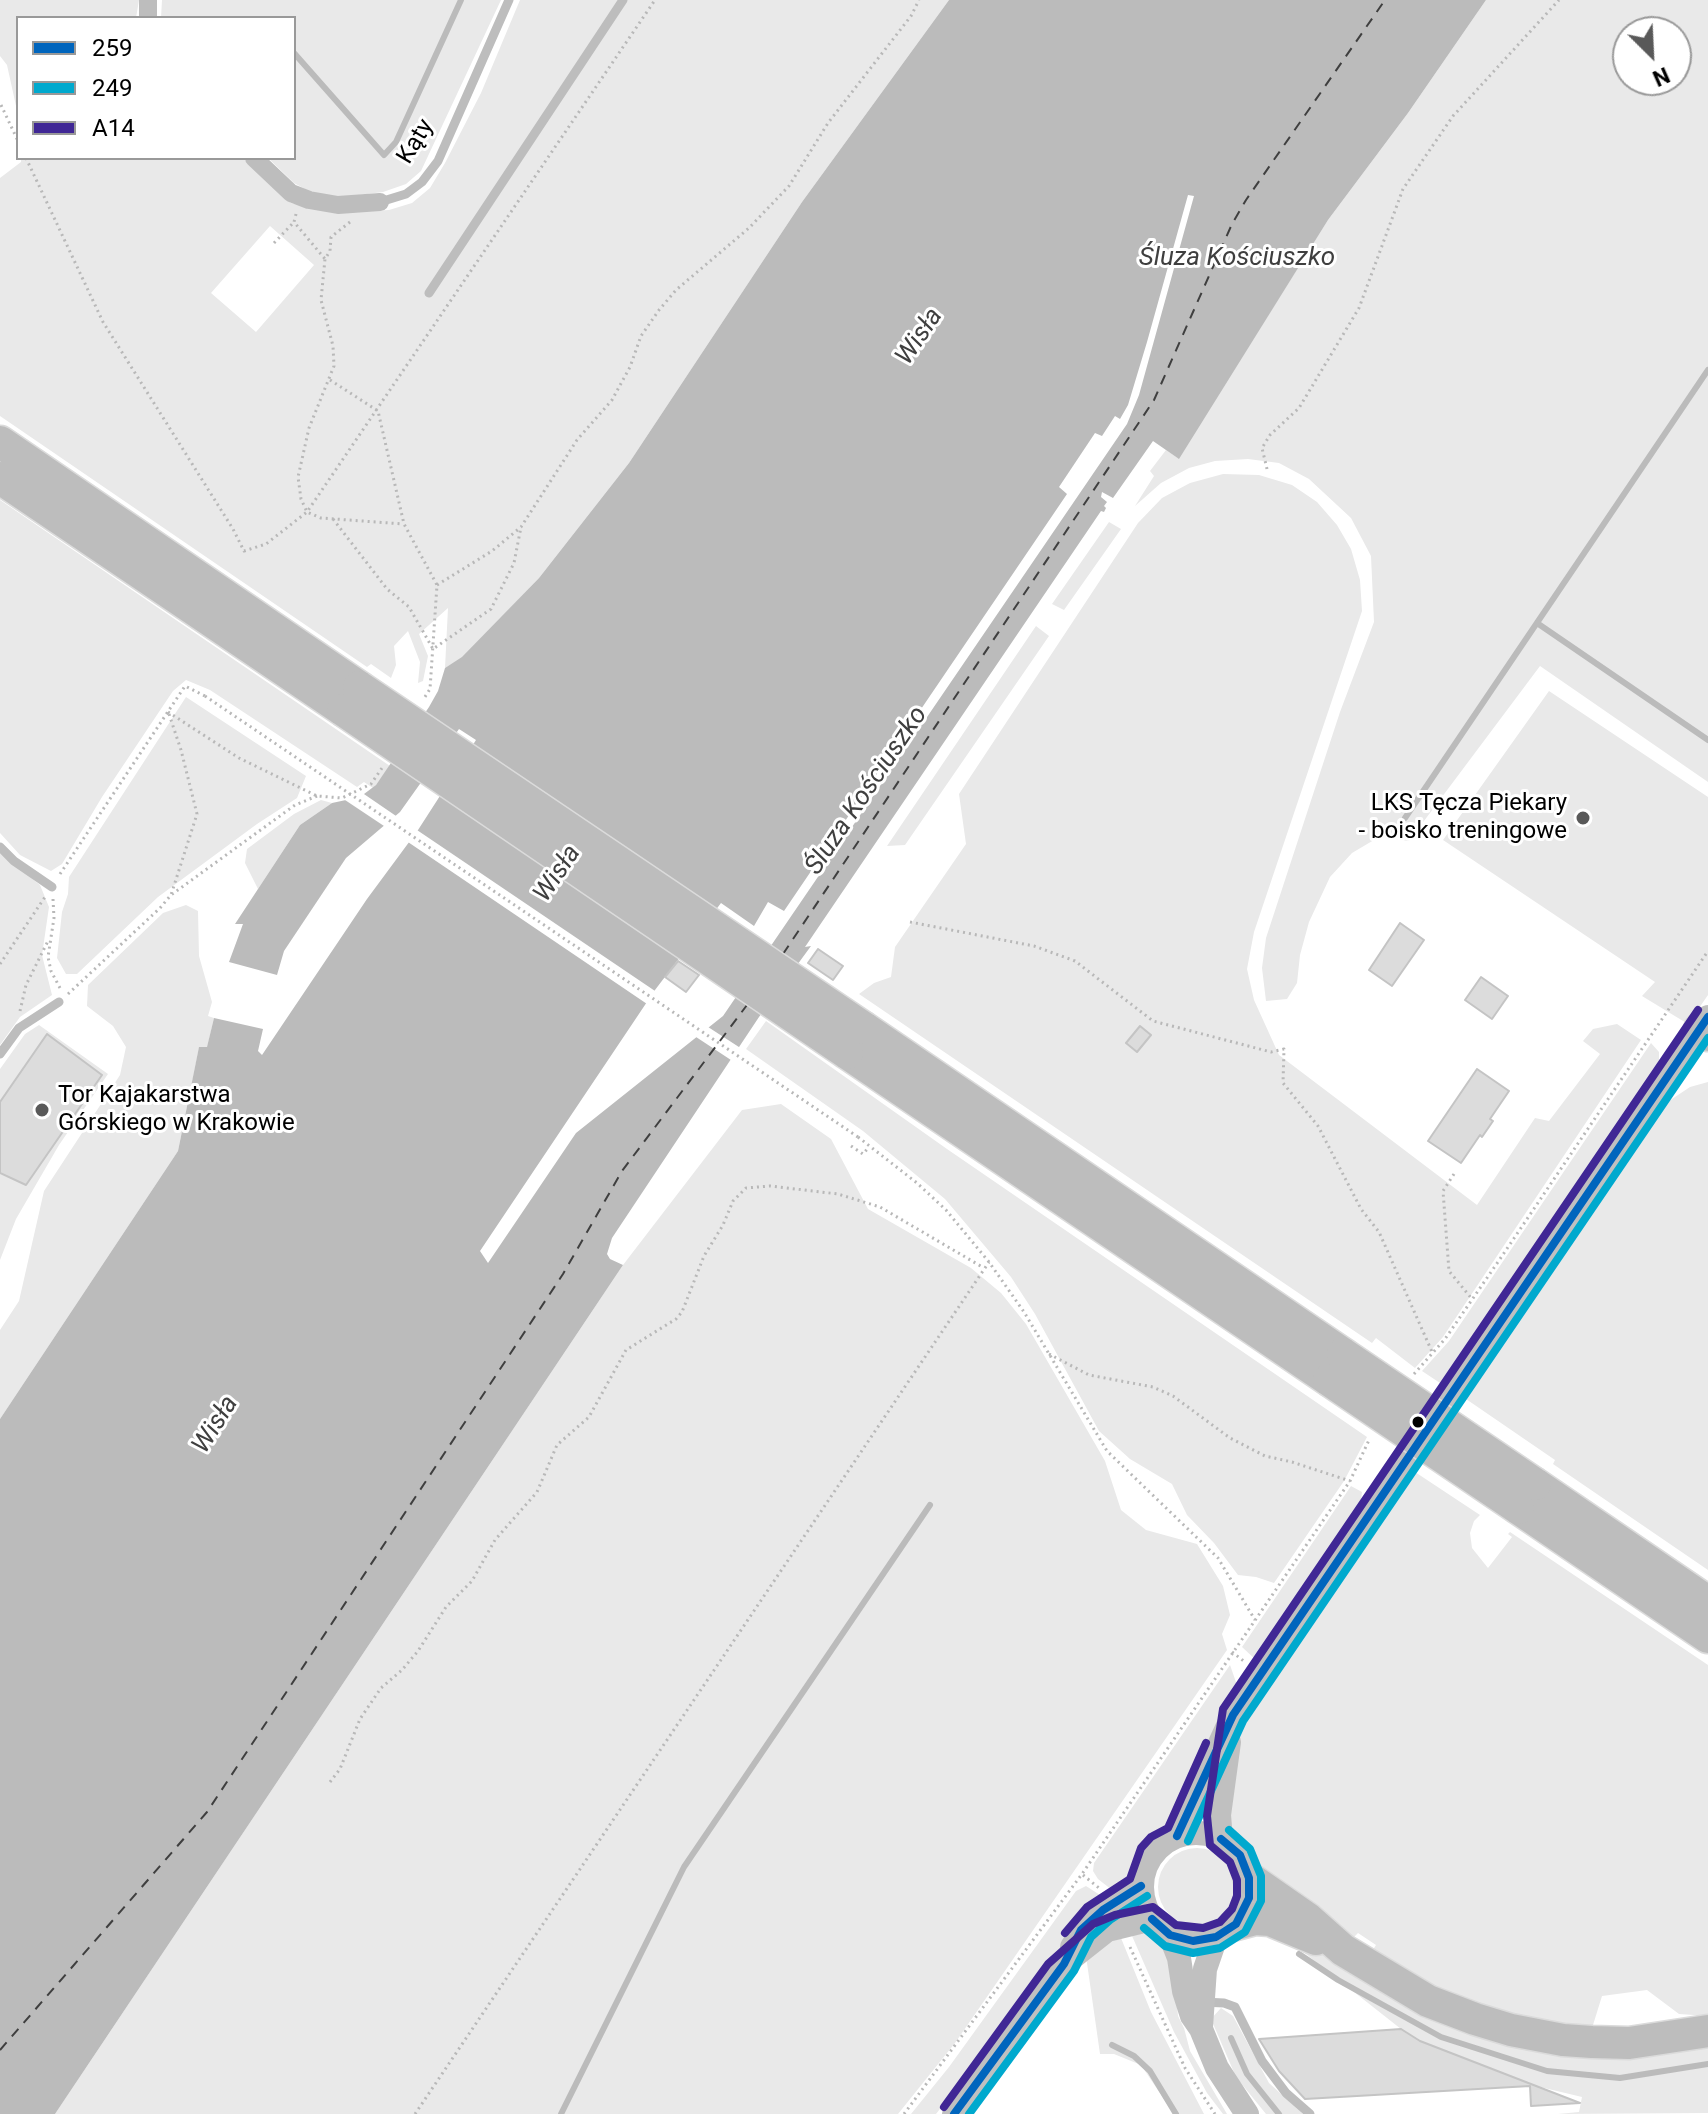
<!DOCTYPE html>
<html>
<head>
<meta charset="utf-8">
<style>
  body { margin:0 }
  #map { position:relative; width:1708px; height:2114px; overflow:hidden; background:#fff; font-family:Roboto,sans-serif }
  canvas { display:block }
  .legend { position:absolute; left:16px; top:16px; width:280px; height:144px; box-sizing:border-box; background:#fff; border:2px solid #999; margin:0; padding:10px 14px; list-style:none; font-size:24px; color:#000 }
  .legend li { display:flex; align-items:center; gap:16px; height:40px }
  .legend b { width:40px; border:2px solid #999 }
  .north { position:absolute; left:1612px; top:16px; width:80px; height:80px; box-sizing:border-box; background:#fff; border:2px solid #999; border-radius:50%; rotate:156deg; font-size:22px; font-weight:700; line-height:32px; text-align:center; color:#000 }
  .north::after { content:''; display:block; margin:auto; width:28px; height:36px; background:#595959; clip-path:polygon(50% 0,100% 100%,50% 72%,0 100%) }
</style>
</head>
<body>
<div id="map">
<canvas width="1708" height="2114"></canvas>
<ul class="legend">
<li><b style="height:10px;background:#0065bd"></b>259</li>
<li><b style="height:10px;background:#00a9ce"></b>249</li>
<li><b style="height:10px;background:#402795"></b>A14</li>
</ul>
<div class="north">N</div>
</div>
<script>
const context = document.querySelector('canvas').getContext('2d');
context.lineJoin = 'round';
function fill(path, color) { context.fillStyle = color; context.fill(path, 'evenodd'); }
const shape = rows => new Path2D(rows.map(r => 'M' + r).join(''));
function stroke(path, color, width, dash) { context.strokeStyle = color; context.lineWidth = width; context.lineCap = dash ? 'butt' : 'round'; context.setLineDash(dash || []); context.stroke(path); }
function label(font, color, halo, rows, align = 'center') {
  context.font = font + ' Roboto,sans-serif'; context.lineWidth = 6; context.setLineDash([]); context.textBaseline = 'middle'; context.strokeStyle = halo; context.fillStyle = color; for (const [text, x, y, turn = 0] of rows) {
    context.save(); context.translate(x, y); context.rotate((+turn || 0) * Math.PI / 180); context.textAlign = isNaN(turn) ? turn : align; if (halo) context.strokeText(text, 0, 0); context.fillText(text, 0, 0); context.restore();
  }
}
fill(shape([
  [0,0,139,0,136,18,18,18,18,115,7,65,0,56],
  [162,0,501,0,421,171,406,184,383,192,335,198,316,195,294,183,268,158,294,158,294,18,161,18],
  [520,0,949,0,802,202,629,463,539,578,462,658,445,668,448,608,419,634,428,656,423,681,418,683,420,662,408,631,394,646,396,665,391,678,371,664,367,667,0,416,0,178,21,162,21,158,243,158,291,203,334,213,389,210,412,203,430,188,445,163,481,93],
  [270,226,314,265,256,332,211,293],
  [1486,0,1708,0,1708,782,1540,666,1409,841,1379,837,1352,853,1330,877,1309,922,1300,955,1297,983,1287,999,1266,1001,1262,968,1266,938,1340,712,1374,622,1371,556,1351,518,1309,479,1279,463,1248,459,1215,461,1189,468,1161,483,1135,506,1154,476,1150,471,1166,450,1178,458,1328,220,1408,113],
  [1628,32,1676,32,1676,80,1628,80],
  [1223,474,1259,475,1292,485,1317,502,1337,525,1351,549,1360,580,1362,611,1254,932,1247,969,1254,1000,1279,1055,1477,1205,1535,1118,1549,1121,1600,1054,1583,1041,1593,1029,1617,1024,1641,1040,1443,1337,1415,1368,1376,1338,1372,1343,859,994,874,983,891,977,895,947,966,844,959,794,1138,523,1162,498,1190,483],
  [0,500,390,766,376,785,373,788,364,782,357,787,210,690,186,680,173,691,102,797,62,864,51,871,20,855,0,833],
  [1109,522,1121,529,1064,610,1052,604],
  [1036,626,1049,636,905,845,887,846],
  [1549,691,1708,797,1708,995,1688,1024,1642,996,1655,982,1443,840],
  [186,697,306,776,297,798,257,824,158,897,77,974,66,974,57,958,62,912,68,894,69,877],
  [321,800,332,803,300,825,258,889,245,863,247,849,294,814],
  [0,846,14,864,40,885,49,907,42,955,52,995,20,1017,0,1045],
  [186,905,198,911,199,956,212,1002,208,1016,214,1018,207,1048,199,1048,178,1151,0,1419,0,1330,19,1301,44,1191,120,1075,126,1047,113,1026,87,1006,88,985,163,913],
  [766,1021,947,1149,1367,1437,1344,1481,1274,1583,1256,1577,1238,1575,1214,1543,1187,1515,1172,1484,1130,1459,1099,1431,1035,1314,1011,1277,945,1199,863,1131,746,1049],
  [39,1025,108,1074,59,1145,16,1219,0,1260,0,1069,25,1034],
  [1651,1043,1659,1052,1659,1068,1443,1385,1422,1371,1449,1341],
  [1708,1082,1708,1570,1553,1464,1555,1460,1466,1399,1666,1103,1690,1087],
  [781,1104,831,1139,868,1209,971,1268,1001,1293,1026,1324,1105,1461,1121,1510,1146,1530,1197,1544,1223,1586,1230,1615,1222,1634,1227,1650,955,2043,898,2114,55,2114,623,1265,742,1110],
  [1415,1472,1480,1515,1474,1521,1470,1533,1472,1548,1488,1568,1512,1537,1508,1534,1510,1532,1708,1665,1708,2016,1679,2014,1647,1990,1602,1996,1593,2025,1559,2029,1498,2018,1369,1956,1376,1945,1358,1933,1348,1943,1262,1876,1248,1848,1231,1829,1228,1793,1237,1736,1245,1715,1251,1705,1255,1705,1269,1687],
  [1351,1486,1362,1492,1360,1508,1257,1661,1242,1647],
  [1230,1665,1238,1688,1176,1825,1148,1846,1127,1884,1116,1892,1112,1890,1098,1879,1093,1871,1094,1863],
  '1158 1887a39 39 0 1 1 78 0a39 39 0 1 1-78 0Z',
  [1086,1886,1100,1895,1096,1899,1098,1902,1083,1917,1005,2024,936,2114,911,2114,949,2067,1076,1891],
  [1129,1929,1148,1930,1163,1942,1173,1961,1178,2016,1184,2028,1190,2051,1227,2114,1223,2114,1207,2093,1174,2032],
  [1283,1936,1347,1965,1424,2011,1708,2044,1708,2113,1558,2114,1579,2112,1582,2097,1536,2086,1420,2041,1401,2029],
  [1121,1938,1151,2012,1204,2114,1174,2114,1141,2065,1114,2054,1100,2054,1086,1956,1098,1945],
  [1221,2008,1233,2016,1269,2083,1303,2114,1266,2114,1236,2077,1211,2019]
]), '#e9e9e9');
fill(shape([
  [949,0,1486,0,1408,113,1328,220,1179,459,1153,441,1113,498,1102,492,1101,497,1107,502,1104,506,1106,508,1104,512,1101,511,805,947,811,946,759,1017,612,1238,607,1254,610,1259,623,1265,55,2114,0,2114,0,1419,178,1151,199,1047,207,1047,214,1018,263,1029,258,1051,262,1055,367,899,418,830,476,740,459,729,400,812,346,858,284,951,277,975,229,962,243,924,235,924,300,825,332,803,360,797,376,785,429,707,438,691,445,668,462,657,539,578,629,463,802,202],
  [1188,195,1194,196,1139,395,1127,424,723,1016,576,1133,488,1263,480,1251,655,990,721,903,754,926,768,902,784,911,1067,494,1059,487,1095,433,1102,436,1115,416,1120,419,1128,405,1147,342]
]), '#bbb');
fill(shape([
  [361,792,399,818,387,828,342,798],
  [414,828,658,993,650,1006,405,840],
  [705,1025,742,1049,734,1062,693,1035]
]), '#fff');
stroke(shape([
  [294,53,384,155,396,142,461,0],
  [1537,623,1708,740],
  [1405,818,1708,370],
  [1299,1954,1338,1980,1441,2037,1547,2071,1620,2078,1708,2064],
  [1231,2038,1247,2074,1279,2114],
  [1112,2045,1134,2056,1150,2071,1176,2114],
  [561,2114,684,1867,930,1505]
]), '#bbb', 6);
stroke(shape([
  [783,954,1154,400,1232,224,1246,200,1385,0],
  [0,2050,207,1812,563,1274,622,1171,747,1005]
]), '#3f3f3f', 2, [10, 8]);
const building = shape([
  [1400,923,1424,940,1392,986,1369,970,1400,923],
  [818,949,843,966,833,980,808,963,818,949],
  [678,961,699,975,686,992,665,977,678,961],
  [1481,977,1508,996,1492,1019,1465,1000,1481,977],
  [1140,1026,1151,1035,1137,1052,1126,1043,1140,1026],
  [47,1034,102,1075,26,1185,0,1173,0,1102,47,1034],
  [1477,1069,1509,1091,1490,1119,1493,1121,1482,1137,1480,1135,1461,1163,1428,1141,1477,1069],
  [1401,2029,1420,2041,1580,2103,1531,2106,1530,2086,1305,2099,1279,2071,1259,2039,1401,2029]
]);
fill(building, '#dcdcdc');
stroke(building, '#c4c4c4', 2);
const highway = shape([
  [0,442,359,687],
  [0,478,343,710],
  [864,1028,1343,1354],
  [1700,1029,1708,1035],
  [847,1053,1329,1380],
  [1535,1484,1708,1602],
  [1518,1508,1708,1637],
  [1249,1878,1308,1919,1343,1950,1428,2001,1475,2019,1511,2030,1563,2040,1592,2042,1629,2043,1708,2031],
  [1236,1924,1255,1919,1270,1920,1316,1939]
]);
stroke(highway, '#dbdbdb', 35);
stroke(shape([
  [1,105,18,141],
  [26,158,103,322,233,529,244,551,266,544,307,512,655,0],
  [296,214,294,222,325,259],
  [350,222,331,237,330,251,325,259,321,300,333,346,334,366,309,428,298,477,301,499,307,512,321,518,403,524],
  [274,243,294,222],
  [330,380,378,411,404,524,437,585,430,689,423,700],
  [1267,469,1262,448,1270,435,1299,408,1359,308,1403,189,1453,116,1559,0],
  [333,519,387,589,409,607,433,649,491,609,514,563,521,527],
  [437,585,492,551,521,527,577,440,612,400,630,367,641,336,659,310,676,290,749,228,789,186,828,123,911,16,919,0],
  [168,712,239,758,317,796,342,798,371,784,382,768],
  [169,714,181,750,197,814,171,895],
  [60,874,185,686,205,696],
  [53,899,54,918,48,957,51,971,60,988],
  [910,922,1034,946,1075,961,1153,1021,1271,1052,1284,1049,1283,1083,1318,1126,1361,1209,1379,1232,1433,1354],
  [0,964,45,897],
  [68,994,160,908,171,895,295,805,317,796],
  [20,1011,26,985,48,941],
  [858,1137,917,1183,946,1210,989,1262,1024,1312,1107,1451,1218,1558,1255,1620],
  [851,1146,863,1154,869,1147],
  [1454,1174,1443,1191,1449,1271,1472,1299],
  [1049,1354,1089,1375,1153,1387,1173,1396,1230,1438,1265,1456,1292,1462,1350,1481],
  [1414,1374,1445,1339,1500,1259,1708,951],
  [1232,1652,1245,1662],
  [330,1782,340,1769,360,1719,381,1688,402,1670,418,1651,446,1607,472,1581,495,1540,537,1492,557,1445,589,1417,626,1350,676,1319,682,1312,704,1256,723,1225,733,1201,746,1188,770,1186,838,1194,880,1207,984,1268],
  [1083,1875,1099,1888],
  [1130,1947,1185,2068,1215,2114],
  [415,2114,989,1262],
  [904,2114,1082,1874,1350,1481,1369,1440]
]), '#b8b8b8', 3, [2, 4]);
stroke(shape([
  [380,202,406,194,422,182,438,161,509,0],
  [429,293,623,0],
  [0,847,14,861,52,887],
  [0,1054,19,1028,59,1002],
  [1203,2002,1224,2003,1235,2007,1262,2061,1286,2093,1310,2114]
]), '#bdbdbd', 9);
stroke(shape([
  [148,0,148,18],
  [254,158,291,193,309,200,338,205,380,202]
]), '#bdbdbd', 18);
stroke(shape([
  '1142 1887a54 54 0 1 1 108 0a54 54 0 1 1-108 0Z',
  [1177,1836,1233,1715,1708,1017],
  [1221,1839,1219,1815,1229,1742],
  [1170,1935,1179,1958,1184,1991,1192,2016,1201,2029,1217,2068,1247,2114],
  [1072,1947,1088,1923,1141,1886],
  [1201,2027,1205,1969,1216,1937],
  [954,2114,1064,1964,1107,1930,1152,1919]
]), '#c0c0c0', 24);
stroke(highway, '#bdbdbd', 32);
const highwayBridge = shape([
  [359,687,864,1028],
  [343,710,847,1053],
  [1343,1354,1535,1484],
  [1329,1380,1518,1508]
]);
stroke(highwayBridge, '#dbdbdb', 35, []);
stroke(shape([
  [205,696,858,1137]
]), '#b8b8b8', 3, [2, 4]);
stroke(highwayBridge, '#bdbdbd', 32);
stroke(shape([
  [1177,1836,1233,1715,1708,1017],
  [1152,1919,1170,1935,1193,1941,1216,1937,1236,1924,1249,1898,1249,1878,1240,1855,1221,1839],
  [954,2114,1064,1964,1081,1930,1103,1910,1141,1886]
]), '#0065bd', 8);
stroke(shape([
  [1188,1841,1243,1721,1708,1038],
  [1144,1928,1165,1946,1193,1953,1220,1948,1245,1932,1261,1901,1261,1876,1250,1849,1229,1830],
  [969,2114,1074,1971,1091,1937,1110,1920,1147,1896]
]), '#00a9ce', 8);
stroke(shape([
  [1065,1933,1087,1907,1130,1879,1141,1848,1151,1837,1168,1828,1206,1743],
  [944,2107,1048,1964,1093,1924,1115,1915,1153,1907,1176,1925,1203,1928,1220,1922,1232,1909,1237,1896,1237,1880,1230,1862,1210,1845,1207,1816,1223,1709,1698,1010]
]), '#402795', 8);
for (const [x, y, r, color] of [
  [1583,818,8,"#595959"],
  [42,1110,8,"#595959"],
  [1418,1422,7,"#000"]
]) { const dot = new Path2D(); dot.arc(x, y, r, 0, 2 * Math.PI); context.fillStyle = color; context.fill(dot); stroke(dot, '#fff', 3); }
label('24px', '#000', '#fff', [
  ["Kąty",416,142,-59]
]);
label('24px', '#000', '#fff', [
  ["LKS Tęcza Piekary",1567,804],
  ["- boisko treningowe",1567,832],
  ["Tor Kajakarstwa",58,1096,"left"],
  ["Górskiego w Krakowie",58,1124,"left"]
], 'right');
label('italic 26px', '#3f3f3f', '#fff', [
  ["Śluza Kościuszko",1237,258],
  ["Wisła",920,337,-56],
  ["Śluza Kościuszko",867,791,-56],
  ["Wisła",558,874,-56],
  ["Wisła",216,1425,-58]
]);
</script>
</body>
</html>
